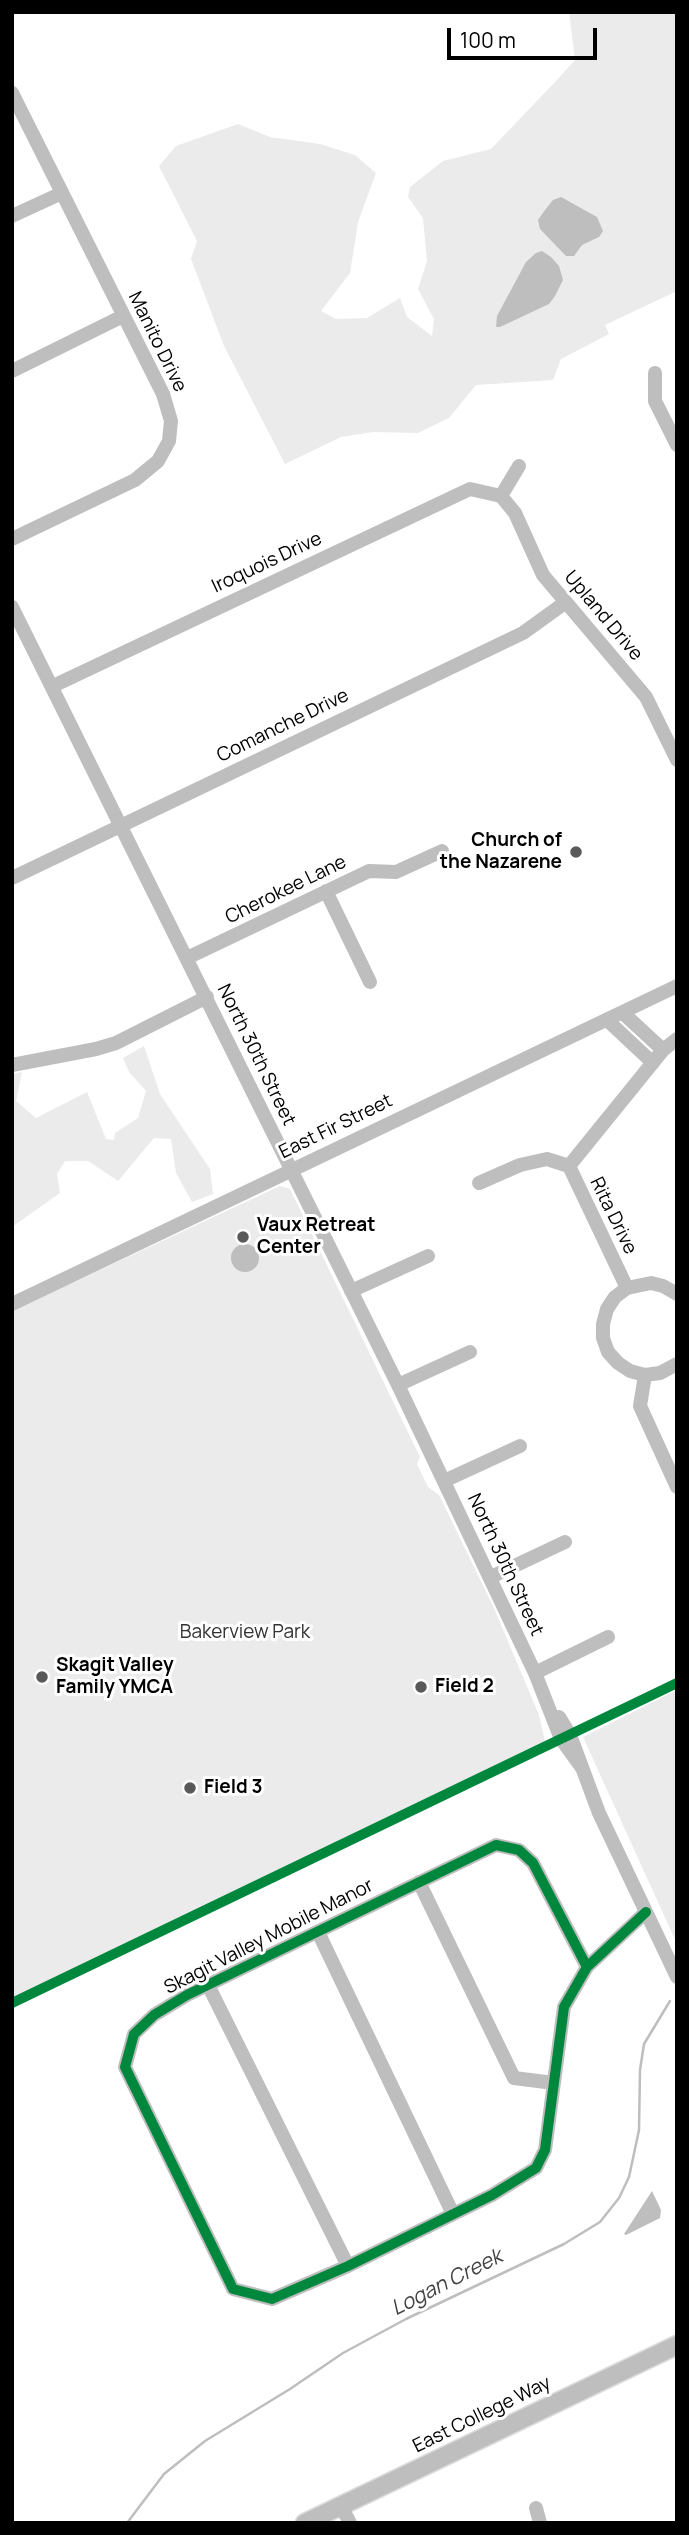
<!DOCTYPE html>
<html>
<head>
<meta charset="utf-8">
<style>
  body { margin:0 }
  #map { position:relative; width:689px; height:2535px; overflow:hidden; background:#fff; font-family:Manrope,sans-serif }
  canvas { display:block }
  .frame { position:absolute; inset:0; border:14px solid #000; pointer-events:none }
  .scale { position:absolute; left:447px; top:28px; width:150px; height:32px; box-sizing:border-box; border:4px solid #000; border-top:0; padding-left:9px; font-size:21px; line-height:24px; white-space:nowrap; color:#000; -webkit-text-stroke:5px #fff; paint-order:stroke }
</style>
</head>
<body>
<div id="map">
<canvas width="689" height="2535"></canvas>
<div class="frame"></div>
<div class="scale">100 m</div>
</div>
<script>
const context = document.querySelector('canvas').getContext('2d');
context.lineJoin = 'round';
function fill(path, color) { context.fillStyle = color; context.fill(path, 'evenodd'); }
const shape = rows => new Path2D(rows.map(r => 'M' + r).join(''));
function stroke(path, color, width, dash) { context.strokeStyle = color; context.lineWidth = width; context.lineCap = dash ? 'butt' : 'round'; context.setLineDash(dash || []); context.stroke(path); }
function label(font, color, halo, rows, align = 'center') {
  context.font = font + ' Manrope,sans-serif'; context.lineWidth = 6; context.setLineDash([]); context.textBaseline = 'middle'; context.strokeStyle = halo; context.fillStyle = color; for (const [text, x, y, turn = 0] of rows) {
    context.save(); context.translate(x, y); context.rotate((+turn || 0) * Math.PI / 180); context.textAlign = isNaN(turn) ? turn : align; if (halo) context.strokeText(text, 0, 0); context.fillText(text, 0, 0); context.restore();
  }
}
fill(shape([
  [569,12,677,12,677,291,605,325,609,334,561,359,553,380,476,385,449,418,418,433,373,432,341,437,285,464,224,346,191,259,197,241,159,166,176,146,238,124,270,137,320,144,355,155,376,173,358,222,350,273,321,311,336,319,367,318,400,298,407,317,432,336,434,319,418,289,427,261,423,218,408,197,410,187,443,161,491,149,556,81,575,60],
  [144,1046,160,1094,210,1169,213,1194,192,1202,176,1173,171,1139,154,1138,118,1181,88,1161,65,1161,57,1174,60,1193,12,1227,12,1074,22,1072,16,1101,36,1118,87,1092,106,1139,114,1140,115,1133,138,1118,146,1091,129,1072,123,1058],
  [280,1186,290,1189,420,1457,417,1464,428,1487,439,1495,494,1608,539,1715,547,1750,12,2003,12,1311],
  [677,1690,677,1944,583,1737]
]), '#ebebeb');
fill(shape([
  [561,197,597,217,603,231,599,237,582,245,574,256,566,256,540,229,538,220,545,210,553,200],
  [542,251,551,257,559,266,563,280,555,296,549,304,500,327,496,327,497,316,526,262,536,253],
  [652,2191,661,2210,660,2218,626,2235,624,2234]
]), '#bebebe');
stroke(shape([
  [127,2523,164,2474,205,2441,290,2389,343,2353,406,2319,564,2244,600,2222,619,2198,629,2177,639,2130,640,2070,644,2044,670,2001]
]), '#bebebe', 2.5);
const major = shape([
  [305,2523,677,2345]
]);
stroke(major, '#dbdbdb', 21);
stroke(shape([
  [12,93,163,394,171,421,169,441,158,461,135,480,12,539],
  [12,216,62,193],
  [12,371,123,316],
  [655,373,655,401,677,445],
  [501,496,515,513,543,575,646,697,677,760],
  [501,496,519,466],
  [12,607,398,1385,535,1673,561,1739,582,1768],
  [53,686,470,489,501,496],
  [12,878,523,633,566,602],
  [326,891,370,982],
  [187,958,369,871,396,872,442,851],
  [623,1013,663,1050],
  [607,1020,653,1063],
  [12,1065,96,1049,116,1043,207,997],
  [479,1183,520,1165,547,1159,569,1166],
  '238 1258a7 7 0 1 1 14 0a7 7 0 1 1-14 0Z',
  [627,1288,569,1166,663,1050,677,1039],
  [351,1291,428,1256],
  [677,1294,663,1286,651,1283,627,1288,615,1297,607,1309,603,1324,603,1338,608,1352,618,1363,630,1371,645,1375,660,1373,677,1364],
  [12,1304,677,986],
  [645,1375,640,1406,677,1487],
  [398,1385,470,1352],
  [444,1481,520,1446],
  [491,1577,565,1542],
  [535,1673,608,1637],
  [559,1717,570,1735,599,1813,677,1977],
  [419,1882,514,2078,554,2083],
  [318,1932,453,2214],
  [587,1967,533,1863,519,1850,496,1845,187,1995,154,2015,134,2034,125,2067,233,2289,272,2299,348,2266,492,2195,536,2168,545,2150,564,2007,587,1967,646,1912],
  [208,1985,348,2266],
  [341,2506,350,2523],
  [536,2508,540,2523]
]), '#bebebe', 14);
stroke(major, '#bebebe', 18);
stroke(shape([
  [587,1967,533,1863,519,1850,496,1845,187,1995,154,2015,134,2034,125,2067,233,2289,272,2299,348,2266,492,2195,536,2168,545,2150,564,2007,587,1967,646,1912],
  [12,2003,677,1683]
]), '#00873e', 10);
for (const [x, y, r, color] of [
  [576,852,7,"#595959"],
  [243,1237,7,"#595959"],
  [42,1677,7,"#595959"],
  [421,1687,7,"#595959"],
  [190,1788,7,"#595959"]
]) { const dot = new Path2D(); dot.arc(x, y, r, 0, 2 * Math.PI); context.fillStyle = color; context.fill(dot); stroke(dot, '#fff', 2.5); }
label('19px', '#000', '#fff', [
  ["Manito Drive",157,342,64],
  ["Iroquois Drive",267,563,-25],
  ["Upland Drive",603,616,50],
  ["Comanche Drive",283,726,-26],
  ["Cherokee Lane",286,890,-26],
  ["North 30th Street",256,1055,64],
  ["East Fir Street",336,1127,-26],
  ["Rita Drive",613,1216,64],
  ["North 30th Street",505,1565,65],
  ["Skagit Valley Mobile Manor",269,1937,-27],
  ["East College Way",482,2415,-26]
]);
label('bold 19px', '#000', '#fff', [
  ["Church of",562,841,"right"],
  ["the Nazarene",562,863,"right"],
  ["Vaux Retreat",257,1226],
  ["Center",257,1248],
  ["Skagit Valley",56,1666],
  ["Family YMCA",56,1688],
  ["Field 2",435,1687],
  ["Field 3",204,1788]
], 'left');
label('19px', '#323232', '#fff', [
  ["Bakerview Park",245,1633]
]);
label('italic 21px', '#434343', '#fff', [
  ["Logan Creek",447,2283,-27]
]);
</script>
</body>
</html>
